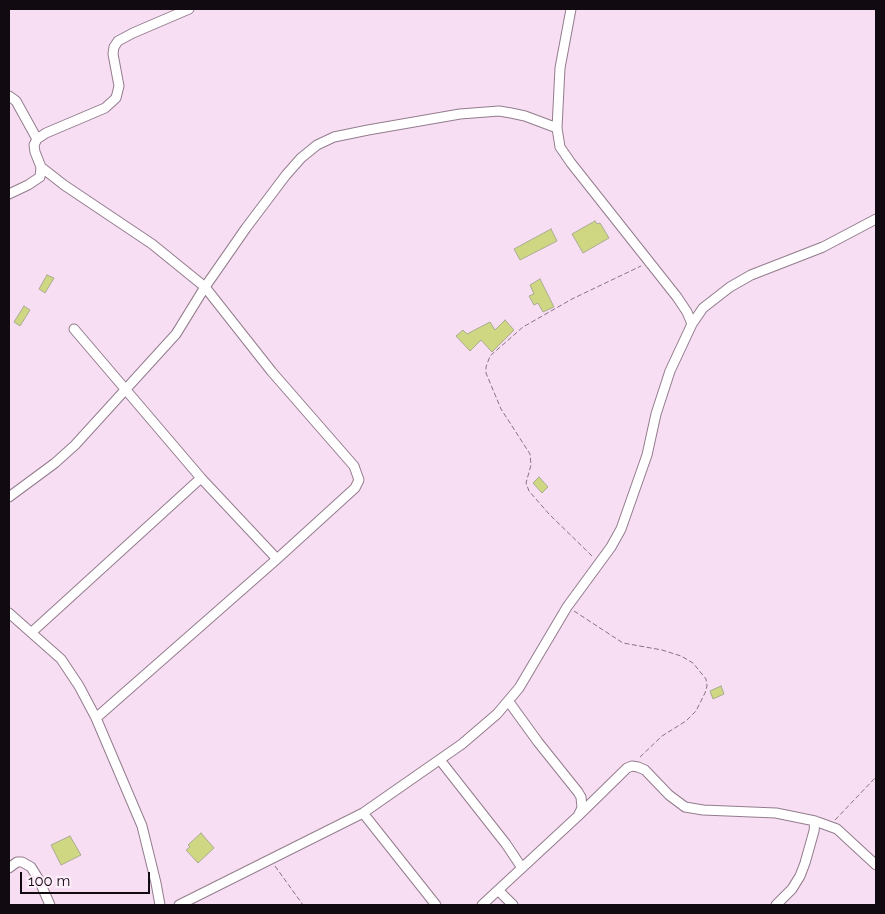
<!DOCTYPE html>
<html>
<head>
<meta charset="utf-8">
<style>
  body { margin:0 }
  #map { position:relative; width:885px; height:914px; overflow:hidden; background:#f8def2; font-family:Raleway,sans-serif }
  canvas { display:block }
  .frame { position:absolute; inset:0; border:10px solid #120a11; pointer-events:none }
  .scale { position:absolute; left:20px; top:872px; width:130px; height:22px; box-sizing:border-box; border:2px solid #120a11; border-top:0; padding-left:6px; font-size:15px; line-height:18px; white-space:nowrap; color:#120a11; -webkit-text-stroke:4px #ffeffb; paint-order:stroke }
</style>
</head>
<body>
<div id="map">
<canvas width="885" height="914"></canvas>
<div class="frame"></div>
<div class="scale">100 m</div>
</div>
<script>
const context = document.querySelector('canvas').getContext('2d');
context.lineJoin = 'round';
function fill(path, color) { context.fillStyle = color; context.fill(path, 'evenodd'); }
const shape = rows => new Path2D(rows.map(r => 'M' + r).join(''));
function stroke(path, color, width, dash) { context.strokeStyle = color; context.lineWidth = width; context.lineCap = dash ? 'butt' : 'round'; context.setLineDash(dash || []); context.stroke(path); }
const building = shape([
  [595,221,597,224,600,223,609,238,583,253,572,234,595,221],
  [551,229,557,241,520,260,514,249,551,229],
  [47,275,54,278,45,293,39,289,47,275],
  [540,279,554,307,543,312,538,303,534,305,529,296,534,294,530,285,540,279],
  [24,306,30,310,20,326,14,322,24,306],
  [505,320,514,330,492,352,481,340,470,351,456,336,463,330,467,334,490,322,495,330,505,320],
  [539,477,548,487,542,493,533,483,539,477],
  [721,686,724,694,713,699,710,691,721,686],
  [201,833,214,848,198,863,186,850,190,847,188,845,201,833],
  [70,836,81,855,61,865,51,845,70,836]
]);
fill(building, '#cfd783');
stroke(building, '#a8ab90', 1);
const minor = shape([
  [571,9,560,68,557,128,560,147,571,163,677,297,687,312,692,324],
  [9,96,16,101,37,139],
  [41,167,64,185,152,244,205,287,272,372,354,466,359,480,355,488,277,559,96,718],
  [9,194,28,185,40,177,41,167,35,152,34,145,37,139,46,133,105,108,116,98,119,86,113,54,114,47,118,41,133,33,189,9],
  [74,329,201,478,277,559],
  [9,497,55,463,75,445,176,334,205,287,246,228,286,175,301,158,317,145,334,137,368,130,460,114,499,111,511,113,525,116,557,128],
  [9,613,61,659,79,686,96,718,142,826,156,883,160,905],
  [32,632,201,478],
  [440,760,506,844,522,868],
  [363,813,436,905],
  [578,816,627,768,632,766,638,767,645,770,669,795,685,807,703,810,776,813,815,821,837,829,876,865],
  [9,868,17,862,22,862,31,867,39,880,50,905],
  [498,890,513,905],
  [179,905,363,813,462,744,497,714,519,688,567,607,611,547,621,529,647,455,656,414,670,371,692,324,703,308,730,287,751,275,823,247,876,219],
  [482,905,578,816,582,808,581,797,578,792,538,742,509,702],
  [776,905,792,889,800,876,805,863,814,831,815,821]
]);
stroke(minor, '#937c8e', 11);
stroke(shape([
  [592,556,549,514,529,491,526,483,531,465,530,454,501,409,486,373,486,367,490,356,523,327,572,299,641,266],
  [574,611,623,643,662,650,681,656,693,663,706,679,707,686,705,693,696,711,686,721,662,736,639,758],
  [835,820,876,777],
  [275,866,303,905]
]), '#857481', 1, [5, 2.5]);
stroke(minor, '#fff', 9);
</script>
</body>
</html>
